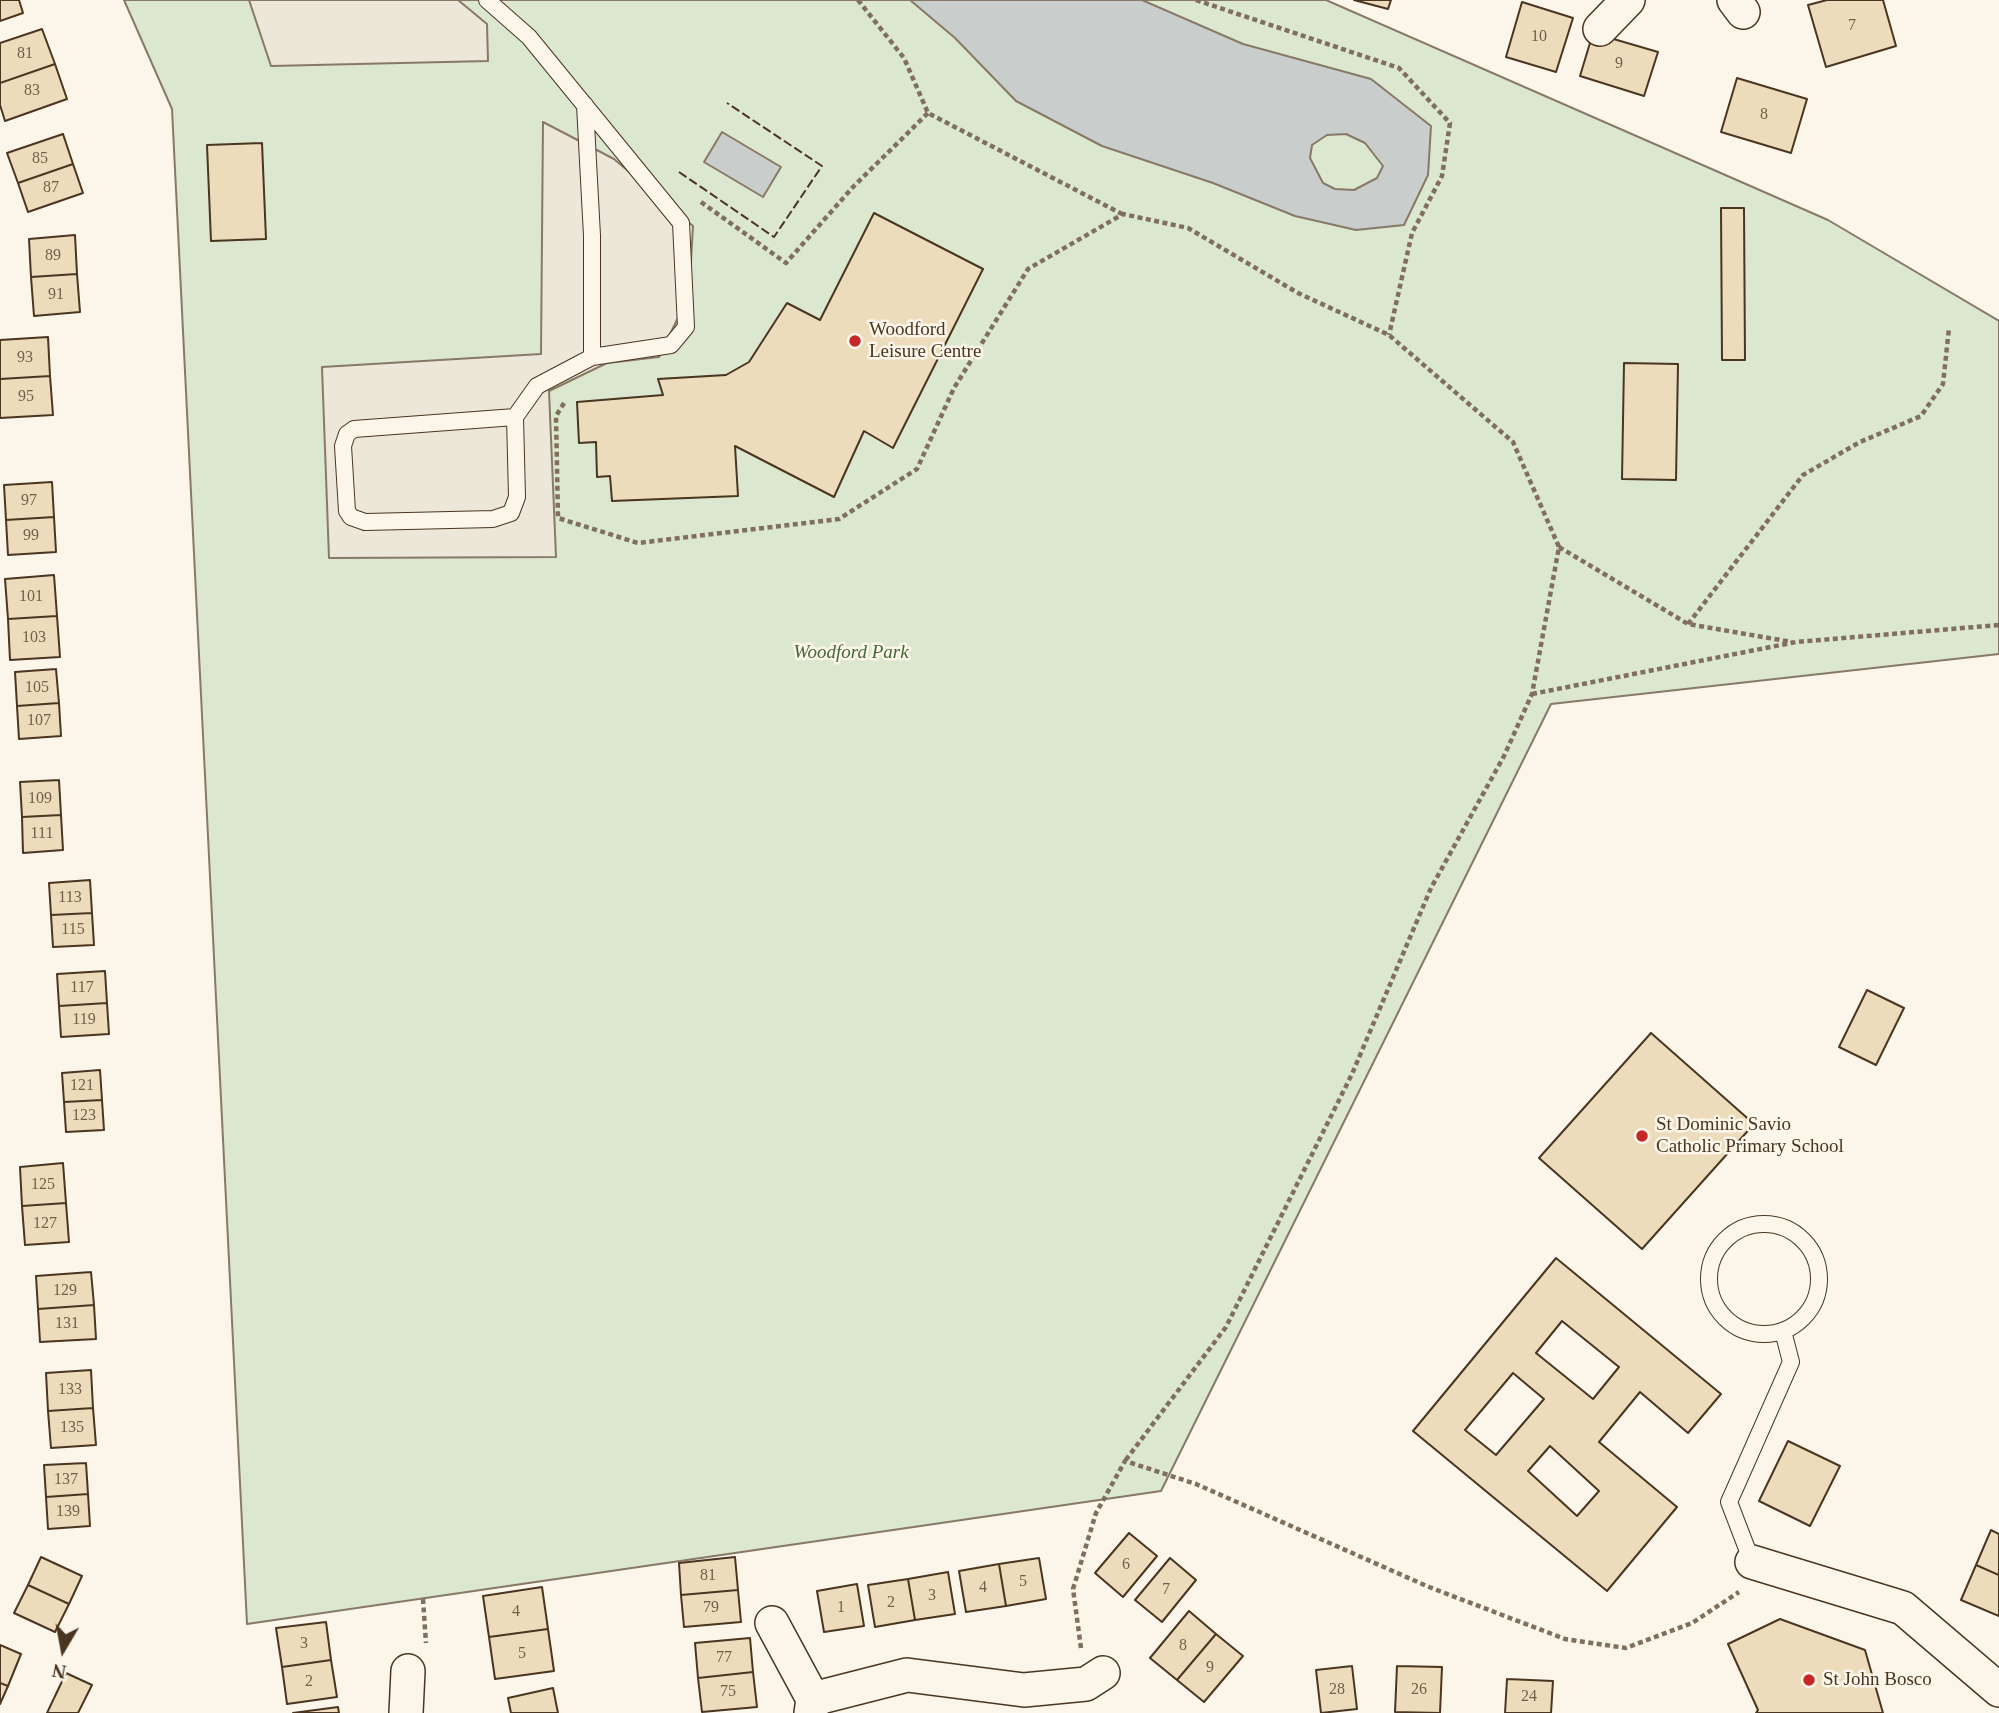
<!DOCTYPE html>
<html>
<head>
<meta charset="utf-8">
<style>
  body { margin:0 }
  #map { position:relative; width:1999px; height:1713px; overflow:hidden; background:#fbf6e9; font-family:Georgia,serif }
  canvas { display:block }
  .north { position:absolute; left:28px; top:1615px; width:70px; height:70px; -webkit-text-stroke:5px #fbf6e9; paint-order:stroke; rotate:190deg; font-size:19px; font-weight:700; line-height:28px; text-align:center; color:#4a3520 }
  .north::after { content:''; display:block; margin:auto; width:24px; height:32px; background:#4a3520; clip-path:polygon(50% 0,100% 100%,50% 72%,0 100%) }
</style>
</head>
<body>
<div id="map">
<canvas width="1999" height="1713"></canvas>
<div class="north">N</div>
</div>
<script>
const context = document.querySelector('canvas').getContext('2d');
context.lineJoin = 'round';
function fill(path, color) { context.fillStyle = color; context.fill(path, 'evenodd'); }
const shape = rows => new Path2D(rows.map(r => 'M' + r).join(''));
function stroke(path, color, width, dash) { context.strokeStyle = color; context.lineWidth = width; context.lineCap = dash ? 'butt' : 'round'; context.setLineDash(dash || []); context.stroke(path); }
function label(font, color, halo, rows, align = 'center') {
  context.font = font + ' Georgia,serif'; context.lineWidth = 5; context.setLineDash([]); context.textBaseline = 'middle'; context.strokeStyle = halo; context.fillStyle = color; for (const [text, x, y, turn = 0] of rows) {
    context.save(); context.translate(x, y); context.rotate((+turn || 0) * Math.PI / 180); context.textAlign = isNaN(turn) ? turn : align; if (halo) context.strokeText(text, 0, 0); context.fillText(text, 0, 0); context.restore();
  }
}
const green = shape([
  [124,0,1326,0,1828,220,1999,321,1999,654,1551,704,1161,1491,247,1624,172,109,124,0]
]);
fill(green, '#dce7d0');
stroke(green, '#887966', 2);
const parking = shape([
  [249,0,458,0,487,24,488,61,271,66,249,0],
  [543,122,614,159,693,226,689,295,659,357,607,363,549,391,556,557,329,558,322,367,541,354,543,122]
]);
fill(parking, '#ede7d9');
stroke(parking, '#887966', 2);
const water = shape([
  [910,0,1142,0,1243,44,1371,79,1431,126,1428,175,1404,225,1356,230,1295,216,1213,183,1102,146,1016,101,955,38,910,0],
  [1346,134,1365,143,1383,166,1377,178,1354,190,1335,189,1323,183,1310,158,1312,145,1327,135,1346,134],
  [722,132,781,167,763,197,704,162,722,132]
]);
fill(water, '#c9cecd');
stroke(water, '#887966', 2);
const building = shape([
  [0,0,19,0,23,13,0,21,0,0],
  [1354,0,1391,0,1388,9,1354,0],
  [1827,0,1883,0,1896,46,1826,67,1808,5,1827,0],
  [1522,2,1573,18,1556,72,1506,57,1522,2],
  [42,29,55,64,0,83,0,43,42,29],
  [1593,33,1658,52,1644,96,1580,76,1593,33],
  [55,64,67,99,5,121,0,105,0,83,55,64],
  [1737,78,1807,99,1791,153,1721,132,1737,78],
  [63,134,73,164,18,183,7,153,63,134],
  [262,143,266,239,211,241,207,145,262,143],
  [73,164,83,193,28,212,18,183,73,164],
  [1721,208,1744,208,1745,360,1722,360,1721,208],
  [874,213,983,269,893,448,864,431,834,497,735,446,738,496,612,501,610,476,597,477,596,442,579,443,577,402,663,395,658,379,726,375,749,362,787,303,820,320,874,213],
  [75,235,77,274,31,277,29,239,75,235],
  [77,274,80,312,34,316,31,277,77,274],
  [48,337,50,376,0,379,0,340,48,337],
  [1624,363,1678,364,1676,480,1622,479,1624,363],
  [50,376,53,415,0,418,0,379,50,376],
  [52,482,54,517,6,520,4,485,52,482],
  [54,517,56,552,8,555,6,520,54,517],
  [54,575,57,616,8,619,5,579,54,575],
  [57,616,60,657,10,660,8,619,57,616],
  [56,669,59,703,17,706,15,672,56,669],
  [59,703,61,736,19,739,17,706,59,703],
  [59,780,61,815,22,817,20,782,59,780],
  [61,815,63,850,23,853,22,817,61,815],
  [90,880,92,913,51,915,49,883,90,880],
  [92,913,94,945,53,947,51,915,92,913],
  [105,971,107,1003,59,1006,57,974,105,971],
  [1867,990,1904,1008,1876,1065,1839,1047,1867,990],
  [107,1003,109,1034,61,1037,59,1006,107,1003],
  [1651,1033,1754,1124,1642,1249,1539,1158,1651,1033],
  [100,1070,102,1100,64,1102,62,1073,100,1070],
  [102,1100,104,1130,66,1132,64,1102,102,1100],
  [63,1163,66,1203,22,1206,20,1167,63,1163],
  [66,1203,69,1242,25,1245,22,1206,66,1203],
  [1556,1258,1721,1394,1688,1433,1640,1392,1599,1442,1677,1507,1607,1591,1413,1431,1556,1258],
  [1562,1321,1619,1367,1593,1399,1536,1353,1562,1321],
  [1513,1373,1544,1399,1496,1455,1465,1430,1513,1373],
  [1550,1446,1599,1491,1577,1516,1528,1471,1550,1446],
  [91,1272,94,1305,38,1309,36,1276,91,1272],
  [94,1305,96,1339,40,1342,38,1309,94,1305],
  [91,1370,93,1408,48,1411,46,1373,91,1370],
  [93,1408,96,1445,51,1448,48,1411,93,1408],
  [1788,1441,1840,1466,1810,1526,1759,1501,1788,1441],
  [86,1463,88,1494,46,1497,44,1465,86,1463],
  [88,1494,90,1526,48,1529,46,1497,88,1494],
  [1991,1530,1999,1534,1999,1575,1976,1565,1991,1530],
  [1129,1533,1157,1556,1123,1597,1095,1573,1129,1533],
  [41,1557,82,1576,69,1604,28,1585,41,1557],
  [735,1557,738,1590,681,1595,679,1563,735,1557],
  [1039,1558,1046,1599,1006,1606,999,1564,1039,1558],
  [1170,1558,1196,1580,1162,1622,1135,1600,1170,1558],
  [999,1564,1006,1606,966,1612,959,1571,999,1564],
  [1976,1565,1999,1575,1999,1616,1961,1600,1976,1565],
  [948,1572,955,1614,915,1620,908,1579,948,1572],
  [908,1579,915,1620,875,1627,868,1585,908,1579],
  [857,1584,864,1626,824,1632,817,1591,857,1584],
  [28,1585,69,1604,55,1632,14,1613,28,1585],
  [542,1587,548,1629,489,1637,483,1596,542,1587],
  [738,1590,741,1622,684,1627,681,1595,738,1590],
  [1189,1611,1216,1634,1177,1680,1150,1658,1189,1611],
  [1780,1619,1865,1650,1883,1713,1756,1713,1758,1710,1728,1644,1780,1619],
  [326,1622,331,1660,282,1667,276,1628,326,1622],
  [548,1629,554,1671,495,1679,489,1637,548,1629],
  [1216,1634,1243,1656,1204,1702,1177,1680,1216,1634],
  [750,1638,753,1672,698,1678,695,1643,750,1638],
  [0,1645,21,1654,8,1686,0,1683,0,1645],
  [331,1660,337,1697,287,1704,282,1667,331,1660],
  [1352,1666,1357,1709,1321,1713,1316,1670,1352,1666],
  [1397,1666,1442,1667,1440,1713,1395,1712,1397,1666],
  [753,1672,757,1707,702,1712,698,1678,753,1672],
  [66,1673,92,1685,78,1713,47,1713,66,1673],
  [1507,1679,1553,1681,1551,1713,1505,1713,1507,1679],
  [0,1683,8,1686,0,1704,0,1683],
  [553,1688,558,1713,511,1713,508,1698,553,1688],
  [338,1707,339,1713,293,1713,338,1707]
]);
fill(building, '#ecdcbc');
stroke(building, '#4a3520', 2);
const service = shape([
  [487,0,529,37,681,223,686,327,671,345,592,357,592,236,585,105],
  [515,417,354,429,347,434,343,446,347,511,351,517,365,522,493,519,511,513,517,497,515,417,537,386,592,357],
  '1709 1279a55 55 0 1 1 110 0a55 55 0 1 1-110 0Z',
  [1752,1562,1729,1502,1791,1362,1783,1331]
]);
const minor = shape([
  [1734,0,1743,12],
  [1600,29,1628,0],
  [1752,1562,1903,1608,1999,1690],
  [772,1623,813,1699,811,1713],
  [813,1699,907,1675,1024,1690,1086,1684,1103,1673],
  [406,1713,408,1671]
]);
stroke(service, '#4a3520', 18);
stroke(minor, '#4a3520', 36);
stroke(shape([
  [858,0,904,58,928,113,1122,214],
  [1196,0,1399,68,1450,123,1442,176,1412,233,1389,335],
  [701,202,786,263,853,187,928,113],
  [564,403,556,416,558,518,638,543,839,519,917,469,954,388,1028,269,1123,214,1188,228,1298,293,1389,335,1513,442,1559,547,1532,694,1504,756,1431,888,1352,1074,1226,1327,1125,1461],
  [1559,547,1688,624,1792,642],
  [1688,624,1803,475,1860,442,1921,416,1943,384,1949,328],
  [1532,694,1796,642,1999,625],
  [423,1599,426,1643],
  [1081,1648,1073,1589,1096,1513,1125,1461,1196,1484,1429,1587,1565,1639,1626,1648,1692,1623,1739,1592]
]), '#7f6f5c', 4.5, [5, 3.5]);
stroke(service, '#fbf6e9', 16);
stroke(minor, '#fbf6e9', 33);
stroke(shape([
  [679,172,774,237,822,166,727,103]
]), '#4a3520', 2, [9, 3.5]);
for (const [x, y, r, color] of [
  [855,341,7,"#c62828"],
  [1642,1136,7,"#c62828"],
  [1809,1680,7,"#c62828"]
]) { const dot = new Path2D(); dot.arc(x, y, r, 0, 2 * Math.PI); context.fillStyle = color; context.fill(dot); stroke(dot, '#fbf6e9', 2.5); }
label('16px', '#725f47', null, [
  ["7",1852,26],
  ["10",1539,37],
  ["81",25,54],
  ["9",1619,64],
  ["83",32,91],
  ["8",1764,115],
  ["85",40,159],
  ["87",51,188],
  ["89",53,256],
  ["91",56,295],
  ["93",25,358],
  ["95",26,397],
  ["97",29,501],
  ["99",31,536],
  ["101",31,597],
  ["103",34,638],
  ["105",37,688],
  ["107",39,721],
  ["109",40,799],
  ["111",42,834],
  ["113",70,898],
  ["115",73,930],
  ["117",82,988],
  ["119",84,1020],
  ["121",82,1086],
  ["123",84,1116],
  ["125",43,1185],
  ["127",45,1224],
  ["129",65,1291],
  ["131",67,1324],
  ["133",70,1390],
  ["135",72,1428],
  ["137",66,1480],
  ["139",68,1512],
  ["6",1126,1565],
  ["81",708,1576],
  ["5",1023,1582],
  ["4",983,1588],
  ["7",1166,1590],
  ["3",932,1596],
  ["2",891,1603],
  ["79",711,1608],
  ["1",841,1608],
  ["4",516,1612],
  ["3",304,1644],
  ["8",1183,1646],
  ["5",522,1654],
  ["77",724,1658],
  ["9",1210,1668],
  ["2",309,1682],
  ["28",1337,1690],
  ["26",1419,1690],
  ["75",728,1692],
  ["24",1529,1697]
]);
label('19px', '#4a3520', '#fbf6e9', [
  ["Woodford",869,330],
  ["Leisure Centre",869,352],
  ["St Dominic Savio",1656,1125],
  ["Catholic Primary School",1656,1147],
  ["St John Bosco",1823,1680]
], 'left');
label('italic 19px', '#436837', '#fbf6e9', [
  ["Woodford Park",851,653]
]);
</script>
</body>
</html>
